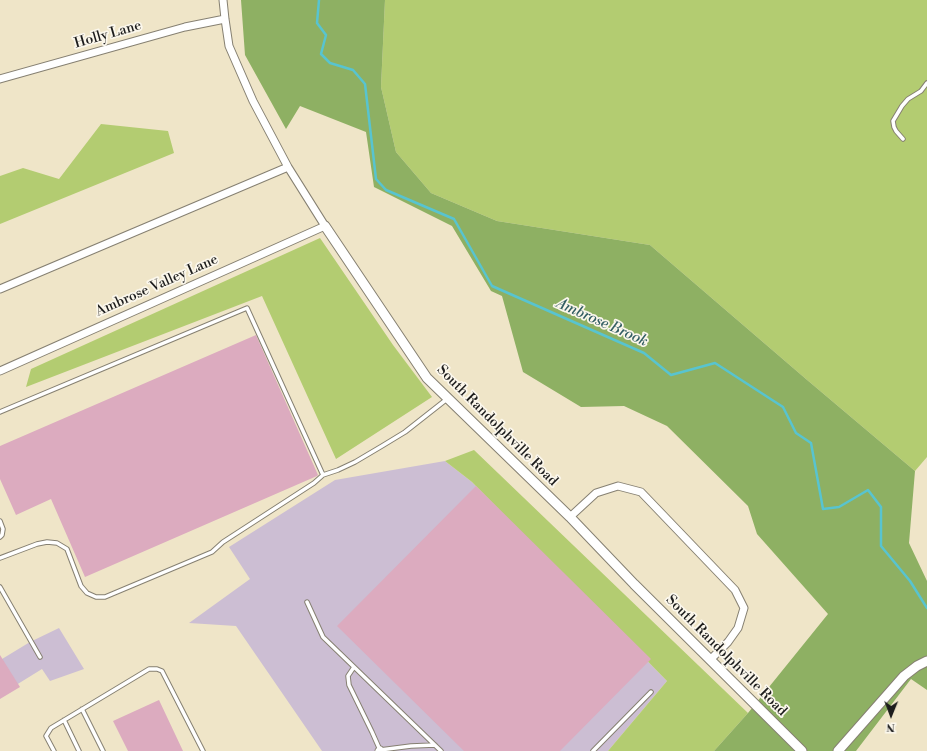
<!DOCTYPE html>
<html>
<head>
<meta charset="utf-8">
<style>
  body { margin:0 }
  #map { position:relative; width:927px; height:751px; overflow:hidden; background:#efe5c8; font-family:"Libre Bodoni",serif }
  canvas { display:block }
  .north { position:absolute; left:871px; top:695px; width:40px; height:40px; -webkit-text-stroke:3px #fbf7ec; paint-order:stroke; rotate:181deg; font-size:11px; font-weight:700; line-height:16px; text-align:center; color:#1c1c1c }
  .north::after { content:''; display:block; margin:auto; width:14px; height:18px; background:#1c1c1c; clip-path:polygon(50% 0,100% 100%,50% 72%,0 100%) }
</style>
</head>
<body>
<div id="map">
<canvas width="927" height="751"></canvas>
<div class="north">N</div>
</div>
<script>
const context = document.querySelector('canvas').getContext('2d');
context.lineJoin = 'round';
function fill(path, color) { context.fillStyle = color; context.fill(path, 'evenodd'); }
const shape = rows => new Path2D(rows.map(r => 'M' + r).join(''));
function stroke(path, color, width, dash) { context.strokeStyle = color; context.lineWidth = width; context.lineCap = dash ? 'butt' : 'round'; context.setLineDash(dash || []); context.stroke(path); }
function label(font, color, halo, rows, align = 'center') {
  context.font = font + ' "Libre Bodoni",serif'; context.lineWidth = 3.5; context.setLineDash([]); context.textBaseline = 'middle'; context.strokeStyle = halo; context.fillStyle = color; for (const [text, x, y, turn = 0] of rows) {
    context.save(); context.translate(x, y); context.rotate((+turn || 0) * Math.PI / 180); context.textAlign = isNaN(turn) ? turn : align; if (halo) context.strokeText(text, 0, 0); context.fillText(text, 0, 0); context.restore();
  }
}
fill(shape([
  [445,461,472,482,667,681,608,751,322,751,236,626,189,623,250,579,229,547,335,480],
  [59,628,84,669,50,681,42,669,0,695,0,656,2,659,30,642]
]), '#ccbed3');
fill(shape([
  [385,0,927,0,927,457,915,471,806,379,650,245,497,221,431,193,396,152,381,87],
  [101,124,168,131,174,153,0,224,0,176,23,168,59,179],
  [320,238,393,345,432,397,336,459,262,296,26,387,31,369],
  [474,450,748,713,714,751,608,751,667,681,472,482,445,461]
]), '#b3cc71');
fill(shape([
  [241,0,385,0,381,87,396,152,431,193,497,221,650,245,806,379,915,471,909,543,927,581,927,690,911,679,856,751,714,751,748,713,828,614,757,534,748,506,667,426,624,406,581,407,523,372,502,296,491,291,452,226,374,187,366,132,300,106,286,129,245,55]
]), '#8eb063');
stroke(shape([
  [319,0,317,23,326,35,321,54,330,63,353,70,365,84,376,179,386,190,454,219,492,286,644,353,671,375,715,363,783,407,796,433,811,443,823,509,839,507,868,490,881,507,881,546,910,581,927,608]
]), '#58c4d0', 2.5);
fill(shape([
  [256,335,318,475,317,476,85,577,51,499,16,515,0,479,0,446],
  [476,486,651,659,560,751,464,751,337,626],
  [0,655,20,687,0,699],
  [159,700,183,751,128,751,113,721]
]), '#dcabbf');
const service = shape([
  [903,139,896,131,894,127,893,121,902,106,908,99,921,91,927,83],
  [0,412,247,308,323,475,314,483,223,542,212,552,105,597,96,597,87,593,81,586,67,549,57,543,47,542,37,544,0,558],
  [323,475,338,470,355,462,382,446,405,432,447,399],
  [0,521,3,529,2,535,0,537],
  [0,587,40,657],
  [307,602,323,637,441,751],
  [354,667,348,676,349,685,372,732,380,750],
  [82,709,103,751],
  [64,720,79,751],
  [380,750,411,746,435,745],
  [54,751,46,736,51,728,149,669,157,669,162,671,203,751],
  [593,751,651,692]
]);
const minor = shape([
  [0,79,185,27,225,19],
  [0,289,288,167],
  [0,371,325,226,288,167,253,101,229,46,225,19,223,0],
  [570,517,596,493,618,486,641,492,735,590,744,608,738,628,728,642,710,660],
  [379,751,380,750]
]);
const tertiary = shape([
  [325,226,427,378,570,517,634,584,802,751],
  [838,751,904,676,917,666,927,661]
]);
stroke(service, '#868072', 5.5);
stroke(minor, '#868072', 9);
stroke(tertiary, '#868072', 11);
stroke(service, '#fff', 3.5);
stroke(minor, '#fff', 7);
stroke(tertiary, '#fff', 9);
label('14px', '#1c1c1c', '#fbf7ec', [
  ["Holly Lane",108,35,-16],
  ["Ambrose Valley Lane",157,286,-24],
  ["South Randolphville Road",497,426,45],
  ["South Randolphville Road",726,656,45]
]);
label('italic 15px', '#345f64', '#fbf7ec', [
  ["Ambrose Brook",602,323,24]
]);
</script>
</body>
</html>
